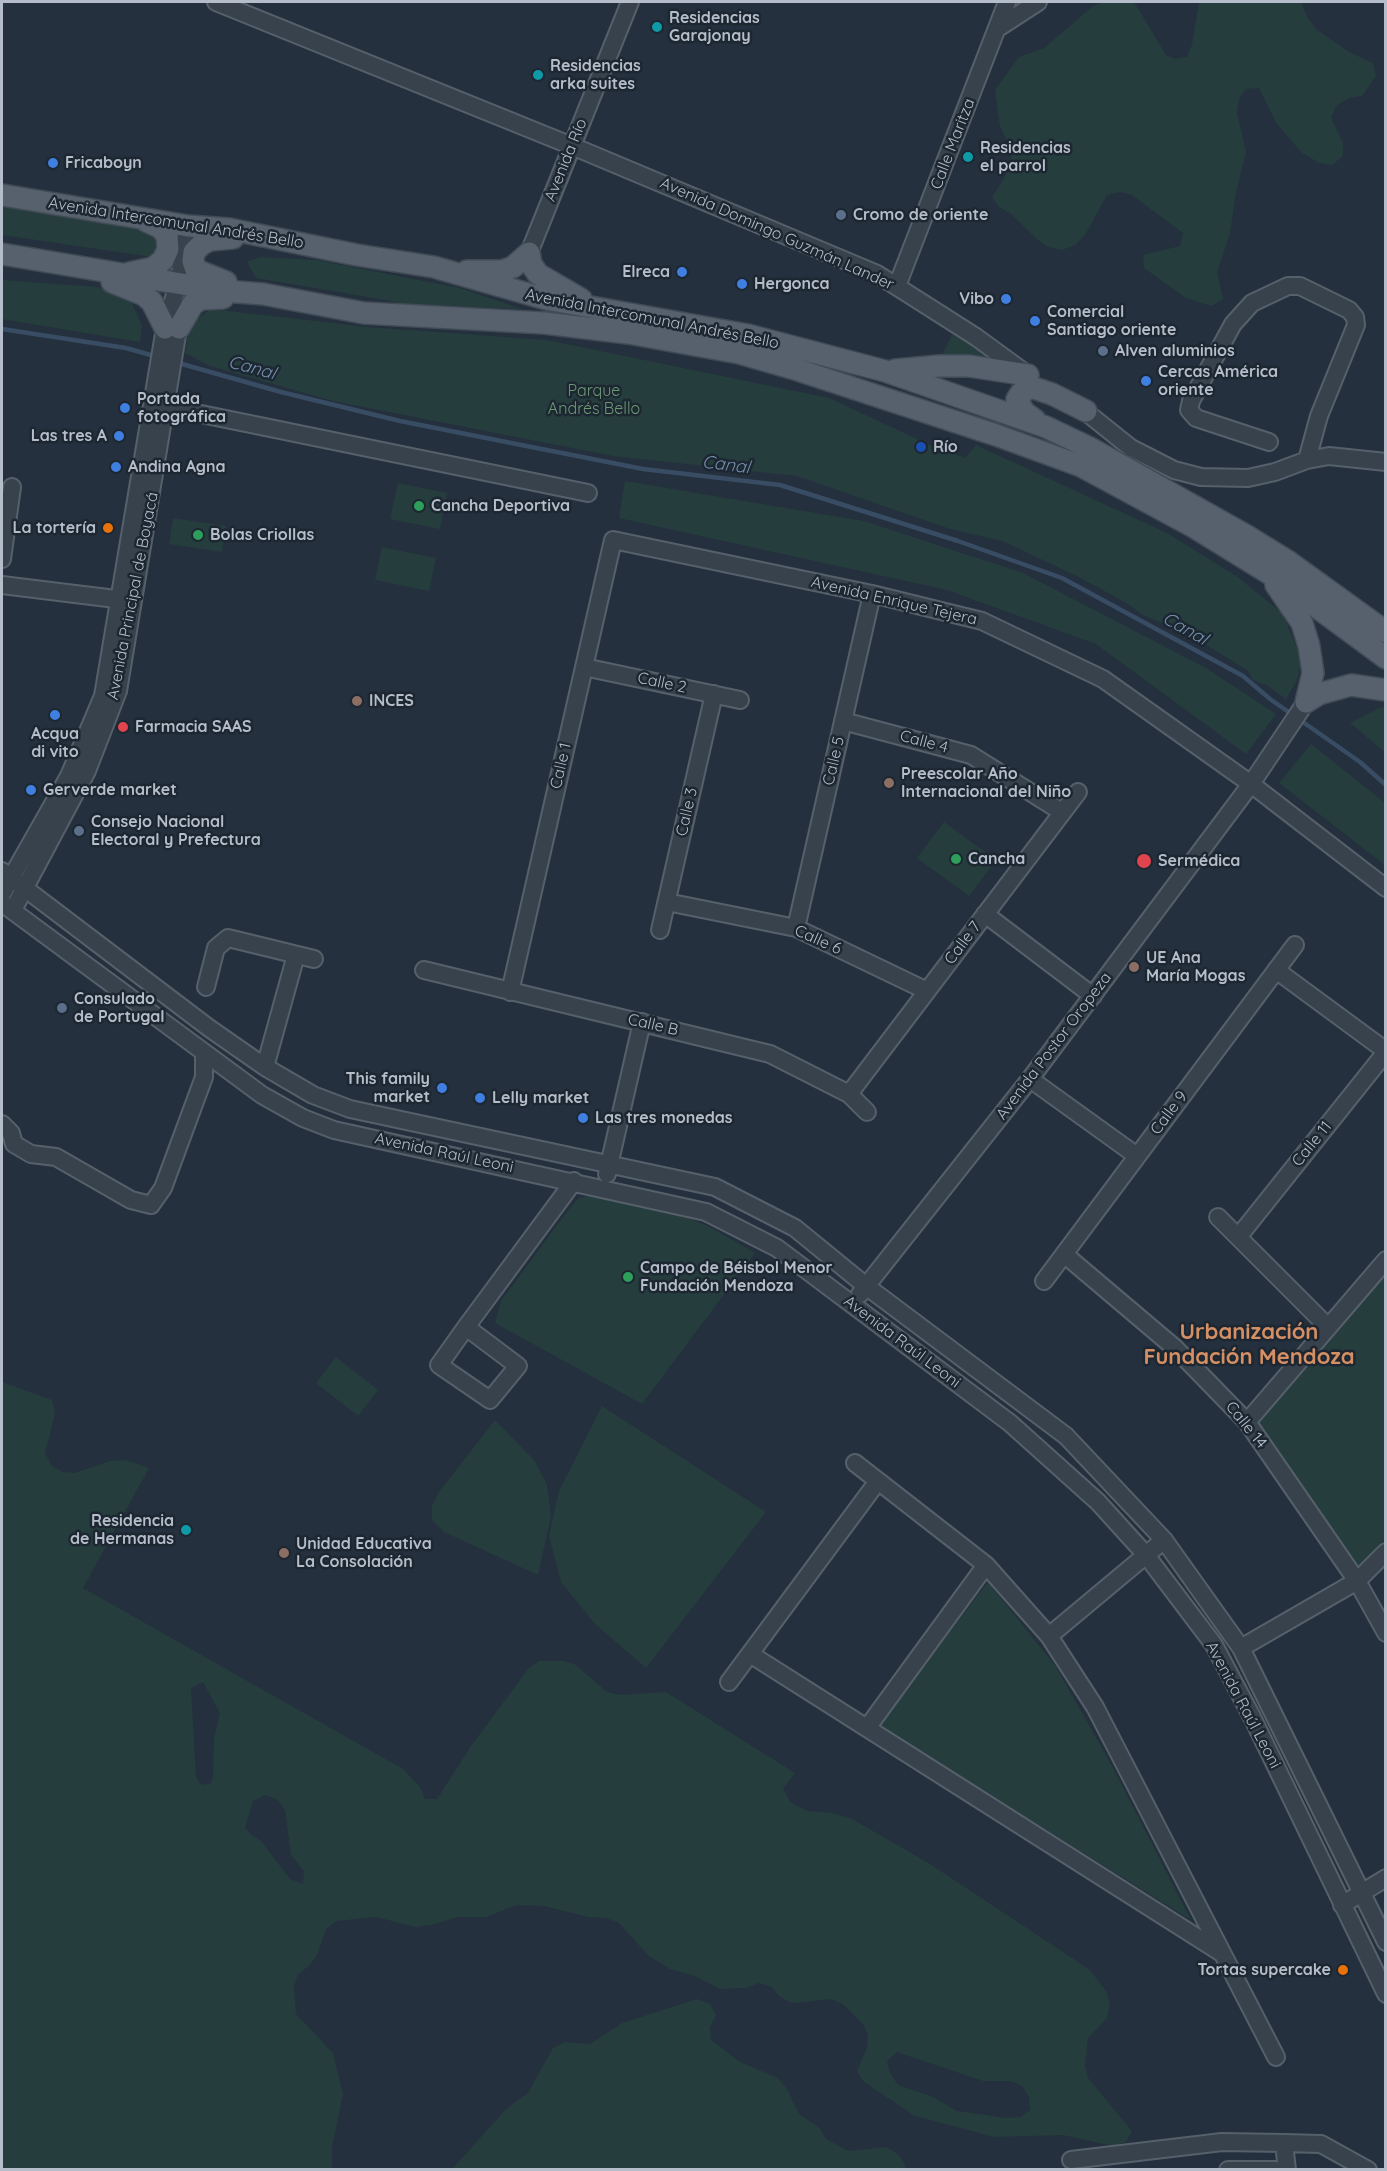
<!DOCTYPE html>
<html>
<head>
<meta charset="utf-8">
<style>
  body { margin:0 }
  #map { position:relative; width:1387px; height:2171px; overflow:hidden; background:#24303d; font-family:Quicksand,sans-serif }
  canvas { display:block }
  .frame { position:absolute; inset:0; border:3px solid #b4bdc9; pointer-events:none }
</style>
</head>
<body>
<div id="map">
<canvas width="1387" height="2171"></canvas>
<div class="frame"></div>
</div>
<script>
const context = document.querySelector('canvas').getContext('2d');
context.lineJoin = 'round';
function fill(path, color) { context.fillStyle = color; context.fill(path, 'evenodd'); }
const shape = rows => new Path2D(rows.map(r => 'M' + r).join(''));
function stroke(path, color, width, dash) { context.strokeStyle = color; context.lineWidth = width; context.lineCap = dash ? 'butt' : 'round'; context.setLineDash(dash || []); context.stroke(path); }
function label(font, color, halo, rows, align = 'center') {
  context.font = font + ' Quicksand,sans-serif'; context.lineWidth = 5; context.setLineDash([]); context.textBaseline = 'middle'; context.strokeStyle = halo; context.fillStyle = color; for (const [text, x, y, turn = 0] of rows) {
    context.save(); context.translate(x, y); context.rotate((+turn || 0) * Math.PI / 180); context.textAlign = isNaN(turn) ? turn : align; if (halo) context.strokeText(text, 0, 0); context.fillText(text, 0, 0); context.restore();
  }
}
fill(shape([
  [1104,2,1134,2,1166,55,1175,59,1187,57,1192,45,1199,2,1304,2,1302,5,1308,18,1316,29,1349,52,1373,63,1376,76,1362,96,1349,98,1337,105,1331,117,1343,143,1343,156,1332,165,1319,163,1302,153,1277,124,1259,88,1246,89,1239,99,1237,113,1246,152,1236,192,1230,233,1217,272,1223,299,1212,306,1186,298,1144,268,1143,255,1180,246,1183,233,1132,195,1120,192,1107,195,1085,235,1075,245,1062,250,1048,247,1038,240,1010,213,999,207,992,197,1005,177,1013,151,1000,127,995,90,1019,57,1044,48,1093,6],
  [2,206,66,214,147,231,161,245,152,257,2,235],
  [260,257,316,260,460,288,522,309,408,304,256,278,247,262],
  [2,280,98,287,132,303,142,326,140,342,2,319],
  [211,309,368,327,547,340,829,398,932,446,965,458,976,445,1167,533,1239,578,1283,614,1302,661,1296,682,1286,699,1268,686,1253,680,1248,671,1192,636,1143,615,1128,604,1079,577,1002,541,950,529,797,476,613,456,333,401,210,366,185,353,188,334,197,319],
  [954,331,988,356,940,359],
  [625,481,864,521,1023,573,1206,668,1276,714,1246,754,1096,644,947,590,619,518],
  [398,483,447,493,440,529,390,519],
  [173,518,226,526,222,552,169,544],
  [382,547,436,558,429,591,375,580],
  [1382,707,1385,708,1385,752,1350,723],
  [1311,744,1385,803,1385,865,1279,783],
  [944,822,996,860,969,896,917,858],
  [590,1196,607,1197,674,1213,708,1226,755,1253,642,1404,495,1323,501,1301,569,1209,579,1198],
  [1385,1269,1385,1539,1359,1566,1255,1421],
  [336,1357,378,1390,358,1416,316,1383],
  [2,1382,52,1400,55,1413,45,1453,52,1466,63,1472,75,1473,111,1461,125,1460,149,1468,83,1588,403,1769,420,1787,425,1799,437,1799,471,1746,529,1668,539,1661,564,1661,576,1665,607,1692,620,1695,666,1692,795,1773,783,1789,791,1803,807,1811,832,1813,852,1819,930,1864,1090,1970,1106,1991,1110,2004,1107,2018,1088,2038,1085,2065,1088,2078,1132,2131,1126,2142,1113,2146,1063,2135,994,2137,915,2116,864,2082,857,2071,867,2048,868,2035,863,2024,844,2005,832,1999,792,2003,780,1997,772,1987,759,1983,746,1988,720,1989,695,1976,670,1969,649,1956,618,1922,605,1918,588,1917,544,1906,517,1905,486,1917,458,1917,431,1925,416,1927,376,1917,337,1921,326,1929,317,1955,309,1966,298,1974,294,1986,296,2014,333,2053,343,2094,332,2147,332,2169,2,2169],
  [203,1682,220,1713,214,1738,213,1777,211,1783,205,1785,199,1783,196,1776,191,1688],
  [265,1795,278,1800,285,1810,291,1855,304,1871,303,1884,290,1879,261,1841,251,1835,245,1827,253,1801],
  [897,2052,983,2081,1011,2081,1022,2086,1029,2097,1030,2110,1020,2117,1006,2118,957,2111,933,2097,898,2085,890,2073,887,2061],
  [602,1406,766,1512,646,1668,595,1624,561,1582,549,1536,559,1491],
  [495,1420,534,1460,547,1485,551,1516,538,1575,444,1532,432,1520,432,1506,439,1492],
  [988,1582,1056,1667,1111,1764,1191,1920,878,1725],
  [697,1999,710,2004,716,2015,710,2027,711,2040,740,2062,778,2078,787,2089,799,2114,820,2128,826,2139,849,2151,886,2147,898,2154,906,2166,904,2169,452,2169,508,2107,528,2093,553,2048,565,2042,590,2044,622,2023]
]), '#263d3e');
stroke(shape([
  [2,329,126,348,158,357],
  [175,362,281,392,400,421,643,469,780,485,958,541,1062,578,1243,676,1270,699,1360,762,1386,785]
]), '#384d64', 4.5);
const minor = shape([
  [216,2,572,146,877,274,976,337,1028,375],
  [998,28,1038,2],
  [529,253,630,2],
  [897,286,1007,2],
  [1076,404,1131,448,1174,470,1201,477,1248,478,1275,472,1307,460,1329,456,1386,462],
  [167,407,588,493],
  [1269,442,1196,418,1189,410,1191,401,1233,324,1252,303,1288,286,1300,286,1349,310,1355,317,1356,325,1319,416,1307,460],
  [2,559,12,487],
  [2,585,132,601],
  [584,667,740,700],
  [843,721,971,755,1062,812],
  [2,871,209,1028,265,1067,313,1095,350,1109,715,1187,795,1228,866,1286,1066,1436,1164,1540,1241,1648,1386,1942],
  [2,894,69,776,103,696,165,328,178,284,188,226],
  [667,902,796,928,927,991],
  [2,903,262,1095,303,1118,334,1130,706,1212,777,1248,1010,1423,1098,1502,1146,1555,1214,1645,1252,1717,1386,1994],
  [13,910,87,771,118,691,180,317],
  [985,914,1093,996],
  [796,928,872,594],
  [660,930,714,694],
  [424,970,770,1054,849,1094,867,1112],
  [1276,970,1386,1051],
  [206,987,216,948,228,938,314,959],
  [510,992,613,540,872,594,982,621,1103,679,1251,784,1386,888],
  [265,1067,296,955],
  [1030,1079,1137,1156],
  [849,1094,1078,792],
  [2,1124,11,1133,14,1144,31,1154,56,1157,131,1200,151,1205,163,1188,204,1077,204,1052],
  [607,1174,642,1022],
  [1218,1217,1328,1327],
  [1239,1236,1386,1052],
  [1064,1254,1175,1348,1247,1422,1357,1581,1386,1633],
  [1044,1281,1295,945],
  [860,1294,1030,1079,1251,784,1306,702],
  [466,1327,518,1366,490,1400,439,1365,466,1327,574,1181],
  [1247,1422,1386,1260],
  [855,1463,986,1565,1049,1636,1095,1707,1276,2057],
  [1049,1636,1164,1540],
  [1241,1648,1357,1581,1386,1552],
  [750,1654,1220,1952],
  [729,1682,878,1481],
  [867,1728,986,1565],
  [1342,1905,1386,1878],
  [1284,2143,1287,2170],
  [1071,2160,1222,2142,1284,2143,1321,2144,1368,2170],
  [1228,2170,1275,2170]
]);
const major = shape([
  [2,195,188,226,229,229,357,255,434,267,546,299,748,335,885,371,1046,427,1090,448,1247,536,1289,562,1386,632],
  [529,253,531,264,538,274,581,299],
  [2,254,224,291,263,294,364,313,544,323,628,333,739,353,798,370,996,435,1081,466,1194,527,1280,580,1386,658],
  [467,271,502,271,513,267,529,253],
  [129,273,153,268,163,260,168,249,167,236,161,228,146,221],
  [112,282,144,295,152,302,165,328],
  [226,282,196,270,193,261,194,252,202,244,210,240,233,238],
  [179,328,193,304,201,299,223,298],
  [895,370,939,366,969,366,1028,375],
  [1035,420,1024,412,1017,399,1021,393,1031,387,1052,394,1086,411],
  [1276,585,1302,623,1309,646,1313,673,1306,702],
  [1306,702,1319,694,1351,685,1386,690]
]);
stroke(minor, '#56606b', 20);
stroke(major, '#414b56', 24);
stroke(minor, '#38424d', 16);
stroke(major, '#56616d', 21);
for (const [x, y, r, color] of [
  [657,27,6,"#0f9aa8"],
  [538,75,6,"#0f9aa8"],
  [968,157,6,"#0f9aa8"],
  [53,163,6,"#3f7fe0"],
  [841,215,6,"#5c6f8a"],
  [682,272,6,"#3f7fe0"],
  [742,284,6,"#3f7fe0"],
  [1006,299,6,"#3f7fe0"],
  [1035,321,6,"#3f7fe0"],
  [1103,351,6,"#5c6f8a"],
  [1146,381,6,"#3f7fe0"],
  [125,408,6,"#3f7fe0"],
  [119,436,6,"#3f7fe0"],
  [921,447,6,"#1a4fb4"],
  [116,467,6,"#3f7fe0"],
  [419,506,6,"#2e9e5b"],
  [108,528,6,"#e8710a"],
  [198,535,6,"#2e9e5b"],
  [357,701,6,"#8d6e63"],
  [55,715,6,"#3f7fe0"],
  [123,727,6,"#e0444e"],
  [889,783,6,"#8d6e63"],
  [31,790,6,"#3f7fe0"],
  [79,831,6,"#5c6f8a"],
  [956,859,6,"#2e9e5b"],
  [1144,861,8,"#e0444e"],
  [1134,967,6,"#8d6e63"],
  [62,1008,6,"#5c6f8a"],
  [442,1088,6,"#3f7fe0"],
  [480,1098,6,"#3f7fe0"],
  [583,1118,6,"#3f7fe0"],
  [628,1277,6,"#2e9e5b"],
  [186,1530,6,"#0f9aa8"],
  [284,1553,6,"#8d6e63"],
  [1343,1970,6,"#e8710a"]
]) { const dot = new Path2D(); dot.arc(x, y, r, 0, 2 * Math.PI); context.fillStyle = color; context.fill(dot); stroke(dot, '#1d2732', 2); }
label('bold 16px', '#b4bdc9', '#1d2732', [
  ["Residencias",669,18],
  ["Garajonay",669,36],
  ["Residencias",550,66],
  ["arka suites",550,84],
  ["Residencias",980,148],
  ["el parrol",980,166],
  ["Fricaboyn",65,163],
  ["Cromo de oriente",853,215],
  ["Elreca",670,272,"right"],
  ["Hergonca",754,284],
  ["Vibo",994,299,"right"],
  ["Comercial",1047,312],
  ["Santiago oriente",1047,330],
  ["Alven aluminios",1115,351],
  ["Cercas América",1158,372],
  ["oriente",1158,390],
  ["Portada",137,399],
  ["fotográfica",137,417],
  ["Las tres A",107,436,"right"],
  ["Río",933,447],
  ["Andina Agna",128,467],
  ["Cancha Deportiva",431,506],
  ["La tortería",96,528,"right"],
  ["Bolas Criollas",210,535],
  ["INCES",369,701],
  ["Farmacia SAAS",135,727],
  ["Acqua",55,734,"center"],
  ["di vito",55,752,"center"],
  ["Preescolar Año",901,774],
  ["Internacional del Niño",901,792],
  ["Gerverde market",43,790],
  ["Consejo Nacional",91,822],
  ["Electoral y Prefectura",91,840],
  ["Cancha",968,859],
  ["Sermédica",1158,861],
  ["UE Ana",1146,958],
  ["María Mogas",1146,976],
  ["Consulado",74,999],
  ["de Portugal",74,1017],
  ["This family",430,1079,"right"],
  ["market",430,1097,"right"],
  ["Lelly market",492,1098],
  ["Las tres monedas",595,1118],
  ["Campo de Béisbol Menor",640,1268],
  ["Fundación Mendoza",640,1286],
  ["Residencia",174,1521,"right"],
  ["de Hermanas",174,1539,"right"],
  ["Unidad Educativa",296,1544],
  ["La Consolación",296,1562],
  ["Tortas supercake",1331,1970,"right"]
], 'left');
label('16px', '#b4bdc9', '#1d2732', [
  ["Calle Maritza",953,144,-69],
  ["Avenida Río",566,160,-68],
  ["Avenida Intercomunal Andrés Bello",176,223,9],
  ["Avenida Domingo Guzmán Lander",777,234,24],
  ["Avenida Intercomunal Andrés Bello",652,319,11],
  ["Avenida Principal de Boyacá",133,596,-79],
  ["Avenida Enrique Tejera",894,601,13],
  ["Calle 2",662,683,12],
  ["Calle 4",924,742,15],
  ["Calle 5",834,761,-77],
  ["Calle 1",561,766,-77],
  ["Calle 3",687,812,-77],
  ["Calle 6",818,940,24],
  ["Calle 7",963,943,-53],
  ["Calle B",653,1025,13],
  ["Avenida Postor Oropeza",1054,1046,-53],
  ["Calle 9",1169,1113,-53],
  ["Calle 11",1312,1144,-51],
  ["Avenida Raúl Leoni",444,1153,12],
  ["Avenida Raúl Leoni",902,1342,37],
  ["Calle 14",1246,1425,51],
  ["Avenida Raúl Leoni",1243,1705,62]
]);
label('16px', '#6b9973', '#1d2732', [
  ["Parque",594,391],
  ["Andrés Bello",594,409]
]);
label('italic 18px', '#748fab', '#1d2732', [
  ["Canal",252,368,15],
  ["Canal",726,465,7],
  ["Canal",1185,629,29]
]);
label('bold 22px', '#d48f64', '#1d2732', [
  ["Urbanización",1249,1332],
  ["Fundación Mendoza",1249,1357]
]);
</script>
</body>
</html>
